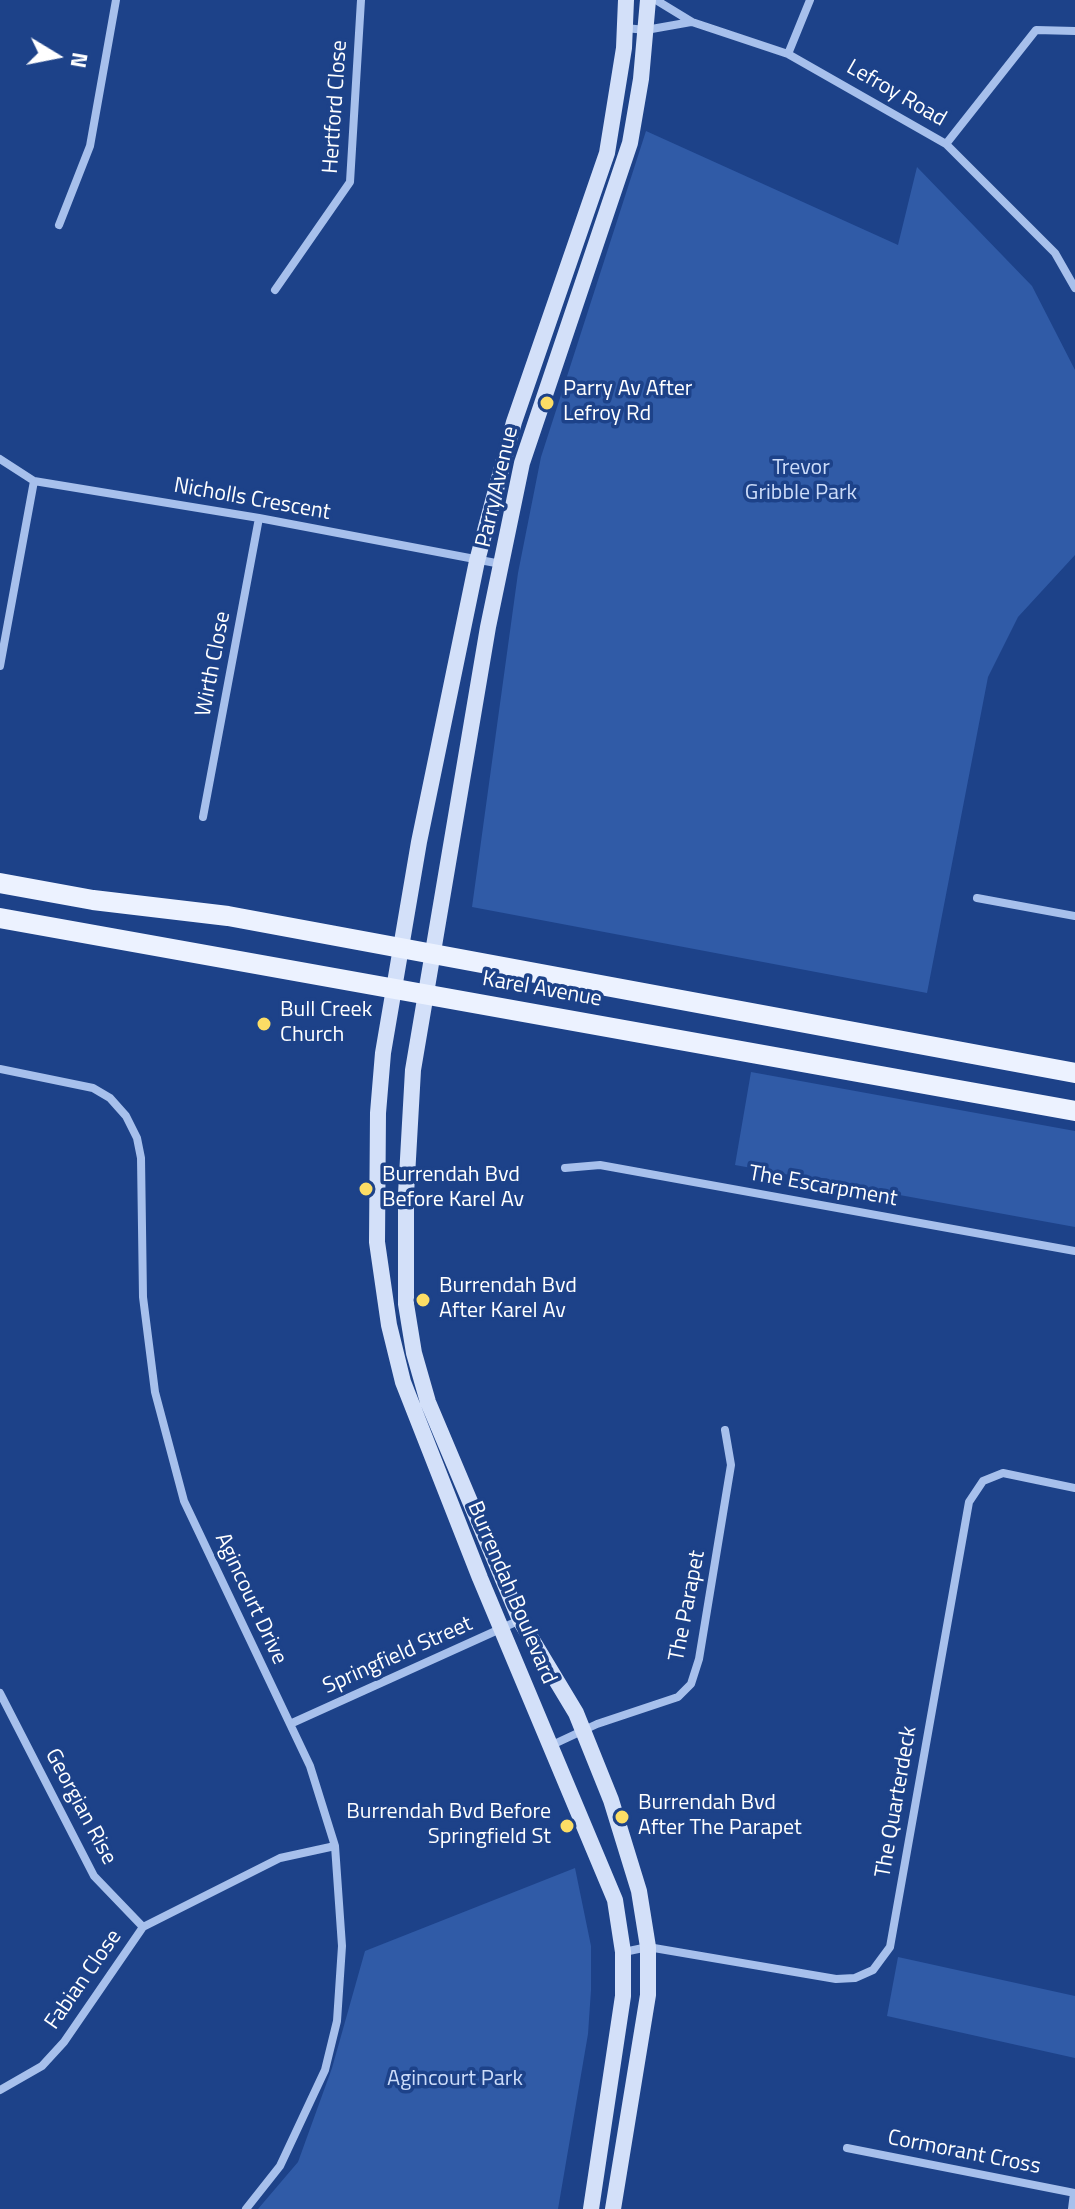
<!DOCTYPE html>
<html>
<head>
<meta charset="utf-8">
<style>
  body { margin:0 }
  #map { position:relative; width:1075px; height:2209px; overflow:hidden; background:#1d4289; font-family:"Titillium Web",sans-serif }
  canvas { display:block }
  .north { position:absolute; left:16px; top:16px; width:80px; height:80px; -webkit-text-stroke:6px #1d4289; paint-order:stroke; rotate:100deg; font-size:22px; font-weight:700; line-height:32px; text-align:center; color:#fff }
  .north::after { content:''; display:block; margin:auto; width:28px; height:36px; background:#fff; clip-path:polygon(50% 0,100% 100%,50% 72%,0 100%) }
</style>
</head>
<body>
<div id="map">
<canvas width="1075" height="2209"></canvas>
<div class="north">N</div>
</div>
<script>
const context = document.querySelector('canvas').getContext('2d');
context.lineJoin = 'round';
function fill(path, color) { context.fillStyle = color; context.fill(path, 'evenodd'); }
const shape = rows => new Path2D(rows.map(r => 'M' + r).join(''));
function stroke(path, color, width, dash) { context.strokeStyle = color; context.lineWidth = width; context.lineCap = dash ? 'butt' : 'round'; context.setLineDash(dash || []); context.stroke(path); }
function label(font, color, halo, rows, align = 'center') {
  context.font = font + ' "Titillium Web",sans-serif'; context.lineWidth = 7; context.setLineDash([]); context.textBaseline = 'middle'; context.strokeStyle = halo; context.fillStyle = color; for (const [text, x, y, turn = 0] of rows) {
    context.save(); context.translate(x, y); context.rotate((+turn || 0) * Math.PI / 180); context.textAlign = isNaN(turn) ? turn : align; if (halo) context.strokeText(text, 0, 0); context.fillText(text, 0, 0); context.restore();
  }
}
fill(shape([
  [646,131,898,245,917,167,1032,286,1075,370,1075,555,1018,617,988,677,927,993,472,907,518,573,541,457],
  [751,1072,1075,1131,1075,1227,735,1165],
  [575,1868,591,1946,591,1990,588,2034,558,2209,258,2209,298,2162,332,2068,365,1951],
  [898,1957,1075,1996,1075,2058,887,2016]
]), '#305ba7');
stroke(shape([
  [656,0,692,22,788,54,946,144,1055,253,1075,288],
  [625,28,646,30,691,22],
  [788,54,810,0],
  [946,144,1036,30,1075,31],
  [59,225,90,146,116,0],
  [275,290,350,182,361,0],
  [0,459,34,481,259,518,501,564],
  [0,666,34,481],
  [203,817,259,518],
  [977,898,1075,916],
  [0,1069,93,1088,110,1098,126,1116,137,1138,141,1158,143,1297,155,1392,184,1501,310,1766,335,1846,342,1946,337,2021,325,2070,280,2166,246,2209],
  [565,1168,600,1165,1075,1251],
  [0,1693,94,1876,143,1927],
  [290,1724,520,1620],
  [552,1745,597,1724,678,1697,691,1684,699,1659,731,1465,725,1430],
  [624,1952,648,1947,836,1979,855,1978,873,1970,890,1947,969,1502,983,1481,1003,1473,1075,1488],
  [0,2090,42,2066,64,2042,143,1927,280,1858,335,1846],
  [847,2148,1075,2193],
  [1072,2209,1074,2193]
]), '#a7c0ec', 8);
stroke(shape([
  [591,2209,623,1996,623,1952,615,1900,480,1578,403,1382,389,1325,377,1242,378,1113,383,1053,419,842,477,561,514,422,607,153,624,48,626,0],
  [613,2209,648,1995,648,1947,639,1891,611,1800,576,1713,520,1620,428,1402,414,1353,406,1304,406,1194,413,1070,488,627,522,463,630,143,641,79,648,0]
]), '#d3e0f9', 16);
stroke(shape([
  [0,883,93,900,228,916,1075,1073],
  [0,918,1075,1111]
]), '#ecf2ff', 20);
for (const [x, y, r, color] of [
  [547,403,8,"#fcdd65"],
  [264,1024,8,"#fcdd65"],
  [366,1189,8,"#fcdd65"],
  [423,1300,8,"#fcdd65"],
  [622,1817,8,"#fcdd65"],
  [567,1826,8,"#fcdd65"]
]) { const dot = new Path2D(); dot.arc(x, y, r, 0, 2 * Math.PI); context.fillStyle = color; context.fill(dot); stroke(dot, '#1d4289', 3); }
label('22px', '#fff', '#1d4289', [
  ["Lefroy Road",896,94,30],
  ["Hertford Close",336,107,-86],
  ["Parry Avenue",498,487,-77],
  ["Nicholls Crescent",252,500,10],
  ["Wirth Close",214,664,-79],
  ["Karel Avenue",542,990,10],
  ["The Escarpment",823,1187,10],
  ["Burrendah Boulevard",511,1593,67],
  ["Agincourt Drive",250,1599,65],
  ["The Parapet",688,1606,-79],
  ["Springfield Street",398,1656,-24],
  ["The Quarterdeck",897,1802,-80],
  ["Georgian Rise",80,1807,62],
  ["Fabian Close",84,1980,-55],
  ["Cormorant Cross",964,2153,11]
]);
label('22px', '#fff', '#1d4289', [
  ["Parry Av After",563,390],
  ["Lefroy Rd",563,415],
  ["Bull Creek",280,1011],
  ["Church",280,1036],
  ["Burrendah Bvd",382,1176],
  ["Before Karel Av",382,1201],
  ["Burrendah Bvd",439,1287],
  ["After Karel Av",439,1312],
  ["Burrendah Bvd",638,1804],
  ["After The Parapet",638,1829],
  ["Burrendah Bvd Before",551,1813,"right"],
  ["Springfield St",551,1838,"right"]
], 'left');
label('22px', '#ccdcf9', '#1d4289', [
  ["Trevor",801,469],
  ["Gribble Park",801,494],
  ["Agincourt Park",455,2080]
]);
</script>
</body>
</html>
